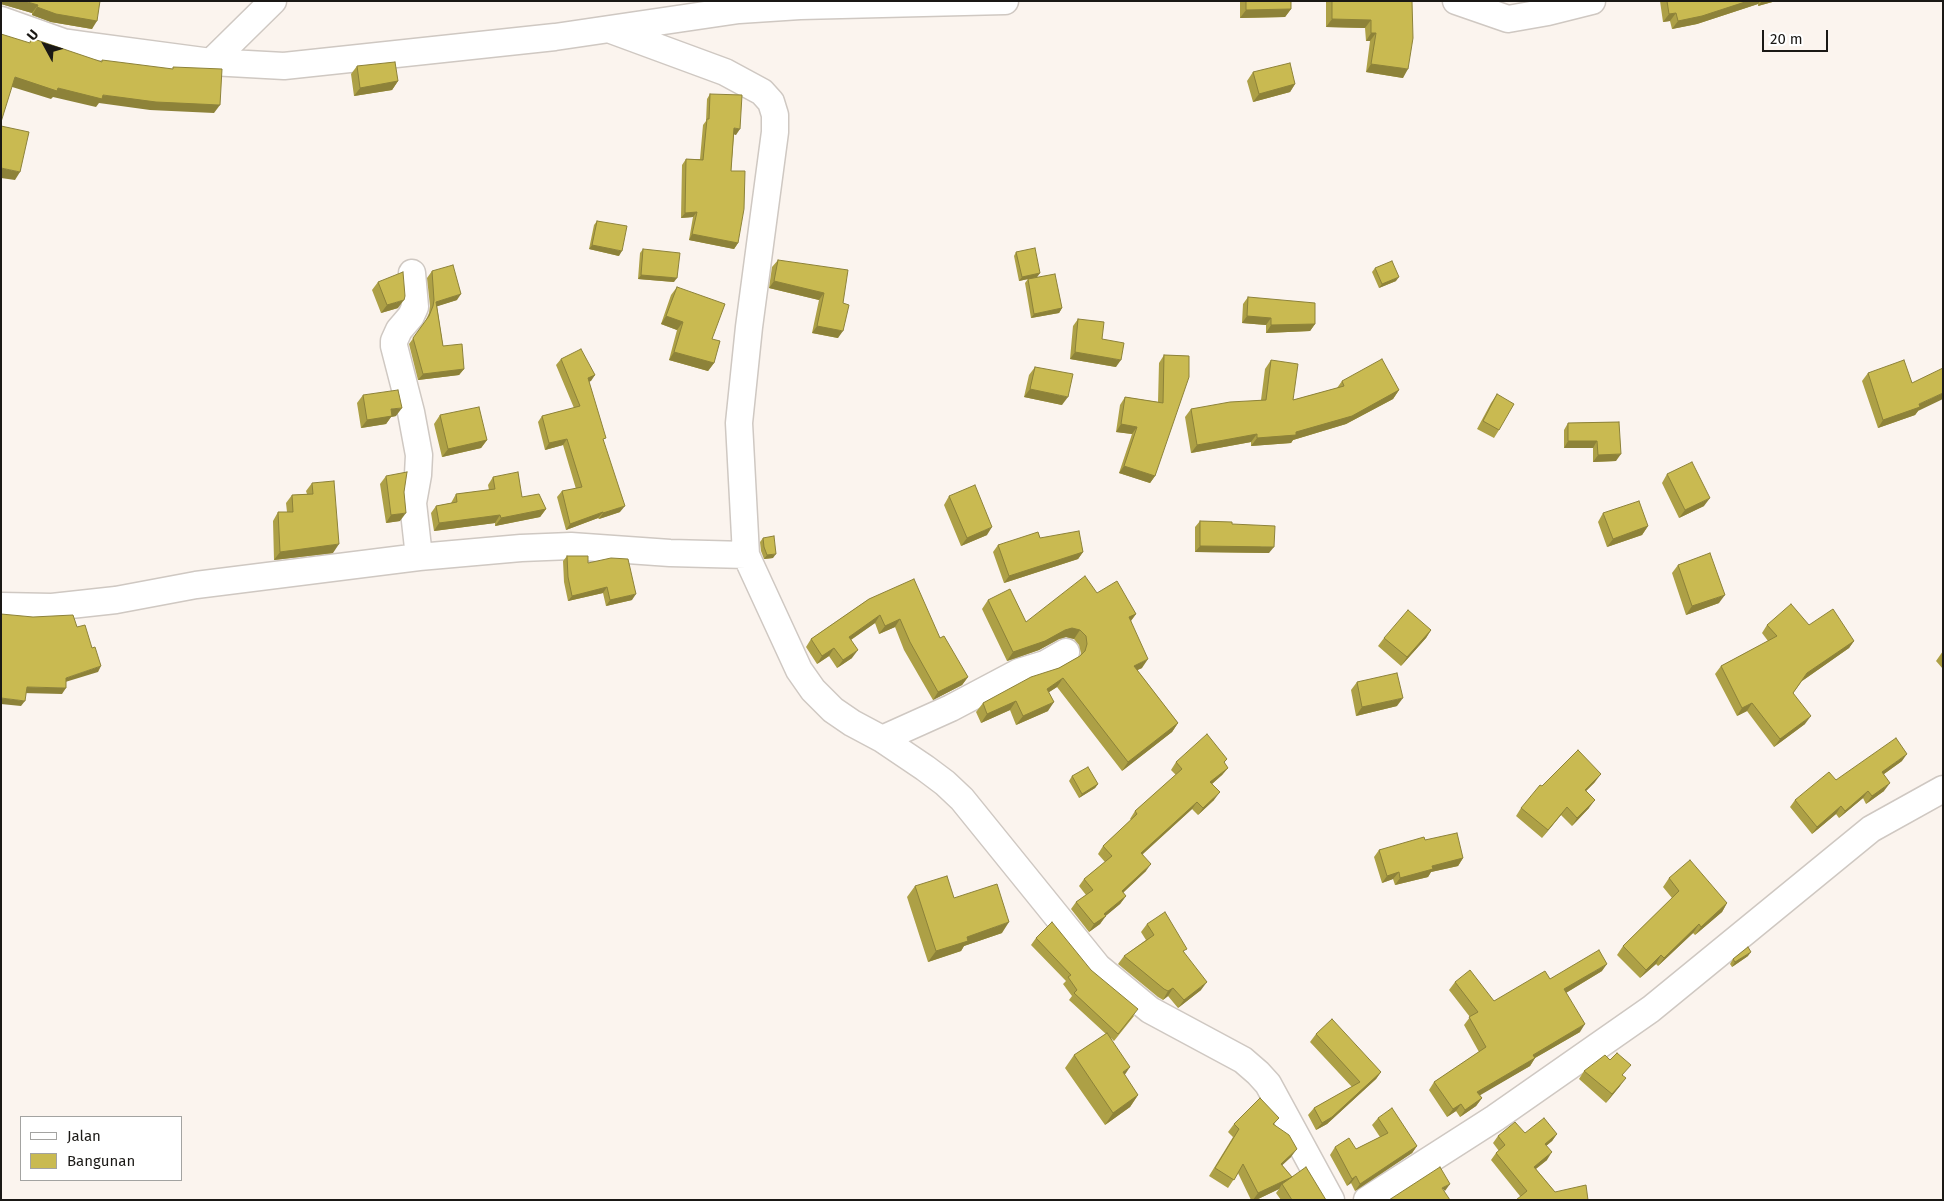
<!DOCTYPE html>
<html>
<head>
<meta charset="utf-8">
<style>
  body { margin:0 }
  #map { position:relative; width:1944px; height:1201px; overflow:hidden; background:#fbf4ee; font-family:"Fira Sans",sans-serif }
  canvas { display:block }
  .frame { position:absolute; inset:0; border:2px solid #1a1815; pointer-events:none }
  .legend { position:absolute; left:20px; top:1116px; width:162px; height:65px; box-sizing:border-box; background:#fff; border:1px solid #a3a3a1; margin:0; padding:6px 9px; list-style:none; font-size:15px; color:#1a1815 }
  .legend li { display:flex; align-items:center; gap:10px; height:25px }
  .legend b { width:25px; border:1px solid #a3a3a1 }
  .north { position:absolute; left:20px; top:20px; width:50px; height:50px; -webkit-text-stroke:4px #fff; paint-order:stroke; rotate:309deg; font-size:14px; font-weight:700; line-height:20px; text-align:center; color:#1a1815 }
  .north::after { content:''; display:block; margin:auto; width:18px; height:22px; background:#1a1815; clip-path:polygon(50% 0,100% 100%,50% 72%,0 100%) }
  .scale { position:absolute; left:1762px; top:30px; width:66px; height:22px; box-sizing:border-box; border:2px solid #1a1815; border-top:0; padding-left:6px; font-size:15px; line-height:18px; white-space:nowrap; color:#1a1815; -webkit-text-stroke:4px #fff; paint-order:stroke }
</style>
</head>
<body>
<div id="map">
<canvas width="1944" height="1201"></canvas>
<div class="frame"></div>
<ul class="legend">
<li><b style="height:6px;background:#fff"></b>Jalan</li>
<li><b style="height:14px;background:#c9ba51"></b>Bangunan</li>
</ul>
<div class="north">U</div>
<div class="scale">20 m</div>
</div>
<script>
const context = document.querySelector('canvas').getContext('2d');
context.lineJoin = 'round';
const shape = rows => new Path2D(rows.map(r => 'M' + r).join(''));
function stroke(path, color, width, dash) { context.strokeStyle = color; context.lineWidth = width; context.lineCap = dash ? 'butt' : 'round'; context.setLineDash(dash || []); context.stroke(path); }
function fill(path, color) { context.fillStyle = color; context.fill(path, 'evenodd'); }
const minor = shape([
  [1456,1,1508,19,1548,12,1592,1],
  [1,20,63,42,84,45,211,62,284,66,555,37,739,10,800,6,1005,1],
  [611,30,725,72,762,92,771,102,775,115,775,132,749,327,739,423,746,555,799,670,813,690,833,710,852,723,882,739,925,768,945,783,962,799,1098,967,1150,1010,1243,1060,1258,1073,1268,1084,1331,1200],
  [211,62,273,1],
  [412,273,415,307,411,316,399,330,394,341,394,346,411,412,419,455,418,475,413,503,419,557],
  [1,606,52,607,116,600,196,585,419,557,521,548,571,546,670,553,746,555],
  [882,739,951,708,1019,672,1045,664,1066,652],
  [1367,1200,1495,1118,1651,1009,1871,829,1943,789]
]);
stroke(minor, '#cfc8c2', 29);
stroke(minor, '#fff', 26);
fill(shape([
  [100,1,92,29,51,22,32,15,32,13,1,4],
  [1240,1,1291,1,1291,9,1285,17,1240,18],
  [1326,1,1412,1,1403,78,1366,72,1370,41,1366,41,1365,28,1326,27],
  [1660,1,1776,1,1758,6,1758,4,1697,24,1672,29,1670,21,1663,22],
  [357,66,398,81,392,90,354,96,351,74],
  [1253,72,1295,84,1290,92,1253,102,1247,81],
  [710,94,736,135,734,134,731,171,738,243,734,249,689,240,693,217,681,218,682,165,686,159,700,159,703,125,706,121,707,99],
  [597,221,619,256,589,249,594,225],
  [643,249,674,282,638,279,640,253],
  [1016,252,1040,273,1037,277,1062,308,1059,313,1031,318,1025,283,1028,279,1019,281,1014,256],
  [778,260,843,303,838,338,812,333,819,300,769,288,772,267],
  [1375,268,1396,281,1379,288,1372,272],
  [432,271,457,300,437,306,443,346,464,369,459,375,418,380,409,344,425,322,429,313,430,306,427,278],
  [378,282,398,308,381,313,372,290],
  [677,287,712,339,714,363,708,371,669,360,677,330,661,324,671,295],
  [1248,297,1315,324,1310,331,1266,333,1266,325,1242,323,1243,304],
  [1078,319,1102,339,1116,367,1070,359,1073,326],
  [1164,355,1189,356,1155,476,1150,483,1119,473,1132,434,1116,432,1120,405,1125,397,1158,402,1159,363],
  [561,359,595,375,589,382,620,512,599,519,598,518,566,530,557,497,562,491,576,489,563,445,545,450,538,422,542,416,574,408,556,365],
  [1271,360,1293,400,1337,388,1342,381,1399,390,1393,399,1346,424,1293,440,1291,443,1251,446,1251,442,1191,453,1185,417,1191,409,1261,400,1265,369],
  [1035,367,1062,405,1024,397,1029,375],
  [1868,373,1912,383,1918,411,1915,415,1878,428,1862,381],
  [1497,394,1499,430,1494,438,1477,429,1491,403],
  [363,395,396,416,391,417,386,424,361,428,357,403],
  [440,415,487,440,481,448,442,457,434,424],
  [1619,422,1616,461,1593,462,1593,448,1564,448,1564,430,1568,423],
  [1667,474,1704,506,1679,518,1662,483],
  [386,476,400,521,386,523,380,484],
  [493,477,522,497,546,509,540,517,495,526,495,523,434,531,431,513,436,506,451,503,456,494,489,490,488,485],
  [312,483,333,553,274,560,273,521,278,512,287,512,286,503,292,495,307,494,306,491],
  [949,496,987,535,961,546,944,505],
  [1603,513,1648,526,1642,535,1607,547,1598,522],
  [1200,521,1232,524,1269,553,1195,552,1195,527],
  [763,538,773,558,764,559,761,551,760,542],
  [1040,538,1083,552,1078,559,1004,583,993,552,998,545],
  [567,556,588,563,632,600,606,606,603,593,568,601,564,582,563,561],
  [1678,565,1719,603,1686,615,1672,573],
  [1097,593,1136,614,1131,621,1142,668,1137,670,1178,723,1172,732,1122,771,1057,687,1049,692,1048,711,1016,725,1010,710,981,723,976,712,983,703,1059,668,1080,656,1081,653,1079,645,1074,639,1066,637,1059,639,1039,650,1007,661,982,609,988,600,1026,622],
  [869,599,940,638,968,677,962,685,933,700,904,650,895,627,879,634,875,623,851,640,852,658,837,668,829,656,817,664,806,647,811,639],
  [1767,625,1809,625,1854,641,1849,648,1802,681,1793,693,1805,724,1774,747,1747,711,1737,716,1715,674,1721,666,1768,641,1762,633],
  [1431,630,1426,638,1401,666,1378,646,1384,638],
  [1943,651,1943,669,1936,661],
  [1357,682,1397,706,1356,716,1351,690],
  [1227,759,1224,763,1228,768,1222,775,1212,784,1214,800,1198,815,1192,809,1143,854,1146,871,1123,893,1126,896,1120,904,1105,916,1100,924,1089,932,1071,909,1076,902,1086,895,1079,886,1084,879,1105,862,1098,854,1103,846,1131,820,1130,819,1135,811,1176,775,1171,770,1176,762],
  [1902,761,1884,774,1884,791,1866,804,1863,798,1839,818,1836,814,1812,834,1790,807,1795,800,1836,780],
  [1072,776,1098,784,1095,788,1079,798,1069,781],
  [1595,782,1586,791,1589,808,1572,826,1561,815,1542,838,1516,816,1521,808],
  [1425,840,1463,858,1458,866,1431,872,1428,877,1395,885,1393,879,1382,883,1374,857,1379,850],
  [1669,878,1727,903,1722,912,1695,935,1693,933,1658,966,1656,964,1640,978,1617,955,1623,946,1672,898,1663,887],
  [915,886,954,898,1002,933,964,946,961,951,928,962,907,897],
  [1147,924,1184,952,1201,990,1178,1008,1168,996,1163,1000,1158,997,1118,964,1124,956,1146,940,1141,932],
  [1036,938,1091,970,1134,1016,1114,1041,1111,1038,1124,1075,1138,1095,1130,1107,1105,1125,1065,1068,1074,1055,1106,1034,1069,1000,1072,996,1063,984,1066,981,1031,945],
  [1748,956,1732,967,1730,964,1733,959],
  [1602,971,1566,993,1580,1032,1535,1058,1530,1066,1479,1095,1482,1098,1476,1106,1460,1117,1456,1111,1447,1117,1429,1090,1434,1082,1479,1052,1464,1025,1470,1017,1449,990,1455,982,1494,1001,1550,979],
  [1316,1034,1381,1072,1376,1079,1327,1124,1316,1130,1308,1115,1314,1108,1352,1087,1310,1042],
  [1584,1071,1623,1075,1620,1086,1606,1103,1579,1079],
  [1279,1118,1274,1124,1291,1157,1282,1165,1292,1177,1326,1200,1281,1200,1276,1193,1279,1189,1256,1200,1251,1200,1238,1173,1228,1188,1209,1176,1233,1137,1228,1132,1234,1124],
  [1378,1118,1417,1146,1412,1153,1355,1191,1351,1183,1347,1186,1330,1155,1335,1147,1356,1149,1380,1137,1372,1125],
  [1525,1133,1557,1134,1552,1141,1546,1146,1547,1160,1536,1169,1555,1192,1588,1200,1520,1196,1491,1160,1496,1153,1499,1151,1493,1143,1498,1136]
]), '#ada046');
fill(shape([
  [1,1,24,1,38,5,32,13,1,4],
  [1748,1,1760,1,1758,4,1697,24,1672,29,1678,21],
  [1762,1,1776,1,1758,6],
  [37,7,97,21,92,29,51,22,32,15],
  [1291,9,1285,17,1240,18,1246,10],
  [1676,13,1670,21,1663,22,1669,14],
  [1332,19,1371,20,1365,28,1326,27],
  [1371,33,1376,33,1370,41,1366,41],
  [1371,64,1408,69,1403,78,1366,72],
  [15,77,58,88,103,95,220,105,214,113,150,110,99,103,96,107,53,97,51,99,9,86],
  [398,81,392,90,354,96,360,88],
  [1295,84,1290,92,1253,102,1259,94],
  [734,128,740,129,736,135,730,133],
  [1,168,20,172,15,180,1,178],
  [697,212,693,217,681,218,685,213],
  [692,234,738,243,734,249,689,240],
  [592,245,622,251,619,256,589,249],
  [1040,273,1037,277,1019,281,1022,277],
  [641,275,677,278,674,282,638,279],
  [1399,277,1396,281,1379,288,1382,284],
  [774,281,824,293,819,300,769,288],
  [461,294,457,300,432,308,436,302],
  [404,300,398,308,381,313,387,305],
  [1062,308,1059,313,1031,318,1034,314],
  [666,316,683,322,677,330,661,324],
  [1247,316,1271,318,1266,325,1242,323],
  [1315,324,1310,331,1266,333,1271,325],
  [817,326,843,331,838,338,812,333],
  [674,352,714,363,708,371,669,360],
  [1075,352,1121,360,1116,367,1070,359],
  [464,369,459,375,418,380,423,374],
  [595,375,591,381,584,384,588,378],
  [1030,389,1068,397,1062,405,1024,397],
  [1399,390,1393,399,1346,424,1293,440,1291,443,1251,446,1257,438,1296,432],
  [1943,393,1943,399,1918,411,1915,415,1878,428,1883,420,1919,404],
  [402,408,396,416,391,417,386,424,361,428,367,420,391,409],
  [1121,424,1137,427,1132,434,1116,432],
  [1257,434,1251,442,1191,453,1197,445],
  [567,439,563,445,545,450,549,443],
  [487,440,481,448,442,457,448,449],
  [1568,441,1597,441,1593,448,1564,448],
  [1621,454,1616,461,1593,462,1598,455],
  [1124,466,1155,476,1150,483,1119,473],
  [1710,498,1704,506,1679,518,1685,510],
  [625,506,620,512,599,519,603,513],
  [546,509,540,517,495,526,501,518],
  [603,512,598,518,566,530,570,524],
  [406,513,400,521,386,523,391,515],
  [500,515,495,523,434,531,439,523],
  [1648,526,1642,535,1607,547,1613,539],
  [992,527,987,535,961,546,967,538],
  [339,544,333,553,274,560,280,552],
  [1200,546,1274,547,1269,553,1195,552],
  [1083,552,1078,559,1004,583,1009,576],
  [776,554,773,558,764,559,767,555],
  [607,587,603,593,568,601,572,596],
  [636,594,632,600,606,606,610,600],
  [1725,595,1719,603,1686,615,1692,606],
  [1136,614,1129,623,1129,617],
  [880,615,875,623,843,645,849,637],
  [900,619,895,627,879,634,885,626],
  [1072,628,1080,630,1074,639,1066,637,1059,639,1039,650,1007,661,1013,652,1065,630],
  [1431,630,1426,638,1401,666,1407,657],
  [1854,641,1849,648,1802,681,1807,673],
  [834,648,829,656,817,664,822,656],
  [858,650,852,658,837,668,843,660],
  [1148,659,1142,668,1127,675,1134,666],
  [101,666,98,672,62,683,66,678],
  [968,677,962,685,933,700,938,692],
  [1063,678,1057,687,1040,698,1047,689],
  [27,687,66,688,62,694,23,693],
  [1,698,25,701,21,706,1,704],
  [1403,698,1397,706,1356,716,1362,707],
  [1016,701,1010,710,981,723,987,714],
  [1054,702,1048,711,1016,725,1023,716],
  [1752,703,1747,711,1737,716,1742,708],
  [1811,716,1805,724,1774,747,1780,739],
  [1178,723,1172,732,1122,771,1128,762],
  [1907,754,1902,761,1877,779,1882,772],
  [1228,768,1222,775,1205,790,1210,782],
  [1601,774,1595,782,1579,798,1585,790],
  [1890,783,1884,791,1866,804,1872,796],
  [1098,784,1095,788,1079,798,1082,794],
  [1868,791,1863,798,1839,818,1845,811],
  [1220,792,1214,800,1198,815,1203,808],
  [1595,800,1589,808,1572,826,1577,818],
  [1197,802,1192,809,1136,860,1141,853],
  [1841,806,1836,814,1812,834,1817,827],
  [1567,807,1561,815,1542,838,1548,830],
  [1463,858,1458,866,1431,872,1428,877,1395,885,1400,878,1432,866],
  [1151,864,1146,871,1116,899,1122,891],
  [1399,872,1393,879,1382,883,1387,876],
  [1126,896,1120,904,1101,920,1106,916,1100,924,1089,932,1094,924,1104,914],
  [1727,903,1722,912,1695,935,1701,927],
  [1009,922,1002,933,964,946,961,951,928,962,936,951,967,937],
  [1699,924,1693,933,1658,966,1664,958],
  [1751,952,1748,956,1732,967,1735,962],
  [1661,955,1656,964,1640,978,1646,970],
  [1607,964,1602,971,1559,997,1564,989],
  [1207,982,1201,990,1178,1008,1184,1000],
  [1173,988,1168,996,1163,1000,1168,991],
  [1585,1024,1580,1032,1528,1062,1533,1055],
  [1535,1058,1530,1066,1472,1100,1477,1092],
  [1130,1067,1122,1079,1123,1072],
  [1381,1072,1376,1079,1327,1124,1316,1130,1322,1123],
  [1626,1078,1620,1086,1606,1103,1612,1094],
  [1138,1095,1130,1107,1105,1125,1113,1113],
  [1482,1098,1476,1106,1460,1117,1465,1110],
  [1461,1104,1456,1111,1447,1117,1453,1109],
  [1557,1134,1552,1141,1540,1151,1545,1144],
  [1417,1146,1412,1153,1355,1191,1360,1184],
  [1297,1149,1291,1157,1275,1172,1281,1164],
  [1552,1152,1547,1160,1529,1174,1534,1167],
  [1356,1176,1351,1183,1347,1186,1352,1179],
  [1292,1177,1282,1184,1279,1189,1256,1200,1253,1200,1258,1193],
  [1450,1184,1445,1191,1442,1188]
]), '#8d8239');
const building = shape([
  [24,1,100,1,97,21,56,14,37,7,38,5,24,1],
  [1246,1,1291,1,1291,9,1246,10,1246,1],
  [1332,1,1412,1,1413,38,1408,69,1371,64,1376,33,1371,33,1371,20,1332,19,1332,1],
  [1667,1,1748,1,1702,16,1678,21,1676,13,1669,14,1667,1],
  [1,34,30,43,31,38,102,62,102,60,173,69,173,67,222,69,220,105,156,102,103,95,102,99,58,88,57,91,15,77,1,122,1,34],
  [395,62,398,81,360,88,357,66,395,62],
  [1290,63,1295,84,1259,94,1253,72,1290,63],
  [710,94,742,95,740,129,734,128,731,171,745,171,744,209,738,243,692,234,697,212,685,213,686,159,703,160,707,119,709,119,710,94],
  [1,126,29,132,20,172,1,168,1,126],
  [597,221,627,226,622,251,592,245,597,221],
  [1035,248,1040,273,1022,277,1016,252,1035,248],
  [643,249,680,253,677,278,641,275,643,249],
  [778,260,848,270,843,303,849,305,843,331,817,326,824,293,774,281,778,260],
  [1392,261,1399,277,1382,284,1375,268,1392,261],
  [453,265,461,294,436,302,443,346,462,344,464,369,423,374,413,338,429,316,433,306,434,300,432,271,453,265],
  [403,272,405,296,404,300,387,305,378,282,403,272],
  [1055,274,1062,308,1034,314,1028,279,1055,274],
  [677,287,725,304,712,339,720,341,714,363,674,352,683,322,666,316,677,287],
  [1248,297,1315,303,1315,324,1271,325,1271,318,1247,316,1248,297],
  [1078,319,1104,322,1102,339,1124,343,1121,360,1075,352,1078,319],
  [581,349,595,375,588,378,606,438,603,439,625,506,603,513,603,512,570,524,562,491,582,487,567,439,549,443,542,416,580,406,561,359,581,349],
  [1164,355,1189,356,1189,377,1155,476,1124,466,1137,427,1121,424,1125,397,1163,403,1164,355],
  [1382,359,1399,390,1352,416,1296,432,1296,435,1257,438,1257,434,1197,445,1191,409,1230,402,1266,400,1271,360,1298,364,1293,400,1344,386,1342,381,1382,359],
  [1904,360,1912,383,1943,368,1943,393,1919,404,1920,407,1883,420,1868,373,1904,360],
  [1035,367,1073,374,1068,397,1030,389,1035,367],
  [398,390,402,408,391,409,392,416,367,420,363,395,398,390],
  [1497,394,1514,404,1499,430,1483,421,1497,394],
  [479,407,487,440,448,449,440,415,479,407],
  [1619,422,1621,454,1598,455,1597,441,1568,441,1568,423,1619,422],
  [1692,462,1710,498,1685,510,1667,474,1692,462],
  [407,472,404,492,406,513,391,515,386,476,407,472],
  [518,472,522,497,539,494,546,509,501,518,500,515,439,523,436,506,457,502,456,494,495,489,493,477,518,472],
  [334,481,339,544,280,552,278,512,293,512,292,495,313,494,312,483,334,481],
  [975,485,992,527,967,538,949,496,975,485],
  [1639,501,1648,526,1613,539,1603,513,1639,501],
  [1200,521,1232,522,1232,524,1275,526,1274,547,1200,546,1200,521],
  [1079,531,1083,552,1009,576,998,545,1038,532,1040,538,1079,531],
  [774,536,776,554,767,555,764,547,763,538,774,536],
  [1710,553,1725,595,1692,606,1678,565,1710,553],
  [567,556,588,556,588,563,611,558,628,559,636,594,610,600,607,587,572,596,568,577,567,556],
  [1085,576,1097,593,1117,581,1136,614,1129,617,1148,659,1134,666,1178,723,1128,762,1063,678,1047,689,1054,702,1023,716,1016,701,987,714,983,703,1031,677,1059,668,1080,656,1085,651,1087,644,1086,636,1080,630,1072,628,1065,630,1045,641,1013,652,988,600,1010,589,1026,622,1085,576],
  [914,579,940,638,944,636,968,677,938,692,910,642,900,619,885,626,880,615,849,637,858,650,843,660,834,648,822,656,811,639,869,599,914,579],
  [1791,604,1809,625,1833,609,1854,641,1807,673,1793,693,1811,716,1780,739,1752,703,1742,708,1721,666,1777,636,1767,625,1791,604],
  [1408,610,1431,630,1407,657,1384,638,1408,610],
  [1,614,33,617,73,615,77,627,85,625,92,648,95,647,101,666,66,678,66,688,27,687,25,701,1,698,1,614],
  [1397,673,1403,698,1362,707,1357,682,1397,673],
  [1207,734,1227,759,1224,762,1228,768,1210,782,1220,792,1203,808,1197,802,1141,853,1151,864,1122,891,1126,896,1104,914,1106,916,1094,924,1076,902,1093,890,1084,879,1112,856,1103,846,1137,814,1135,811,1182,769,1176,762,1207,734],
  [1896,738,1907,754,1882,772,1890,783,1872,796,1868,791,1845,811,1841,806,1817,827,1795,800,1829,772,1836,780,1896,738],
  [1578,750,1601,774,1585,790,1595,800,1577,818,1567,807,1548,830,1521,808,1540,785,1542,786,1578,750],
  [1088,767,1098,784,1082,794,1072,776,1088,767],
  [1457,833,1463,858,1432,866,1433,869,1400,878,1399,872,1387,876,1379,850,1424,837,1425,840,1457,833],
  [1690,860,1727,903,1701,927,1699,924,1664,958,1661,955,1646,970,1623,946,1679,891,1669,878,1690,860],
  [947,876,954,898,997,884,1009,922,967,937,968,941,936,951,915,886,947,876],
  [1165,912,1187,949,1183,951,1207,982,1184,1000,1173,988,1168,991,1164,989,1124,956,1154,935,1147,924,1165,912],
  [1052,922,1091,970,1138,1009,1118,1034,1074,993,1077,990,1068,977,1071,975,1036,938,1052,922],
  [1748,947,1751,952,1735,962,1733,959,1748,947],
  [1599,950,1607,964,1564,989,1585,1024,1533,1055,1535,1058,1477,1092,1482,1098,1465,1110,1461,1104,1453,1109,1434,1082,1486,1047,1469,1017,1478,1012,1455,982,1470,970,1494,1001,1545,971,1550,979,1599,950],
  [1332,1019,1381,1072,1332,1117,1322,1123,1314,1108,1360,1082,1316,1034,1332,1019],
  [1107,1033,1130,1067,1123,1072,1138,1095,1113,1113,1074,1055,1107,1033],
  [1617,1053,1631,1065,1622,1075,1626,1078,1612,1094,1584,1071,1605,1055,1610,1060,1617,1053],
  [1260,1098,1279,1118,1273,1124,1289,1135,1297,1149,1281,1164,1292,1177,1258,1193,1243,1164,1234,1180,1215,1168,1239,1129,1234,1124,1260,1098],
  [1392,1108,1417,1146,1360,1184,1356,1176,1352,1179,1335,1147,1349,1138,1356,1149,1388,1133,1378,1118,1392,1108],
  [1544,1118,1557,1134,1545,1144,1552,1152,1534,1167,1555,1192,1586,1185,1588,1200,1516,1200,1527,1191,1496,1153,1505,1145,1498,1136,1515,1122,1525,1133,1544,1118],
  [1306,1167,1326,1200,1292,1200,1282,1184,1306,1167],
  [1440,1167,1450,1184,1442,1188,1450,1200,1389,1200,1440,1167]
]);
fill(building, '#c9ba51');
stroke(building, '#8d8239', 1);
</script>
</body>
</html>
